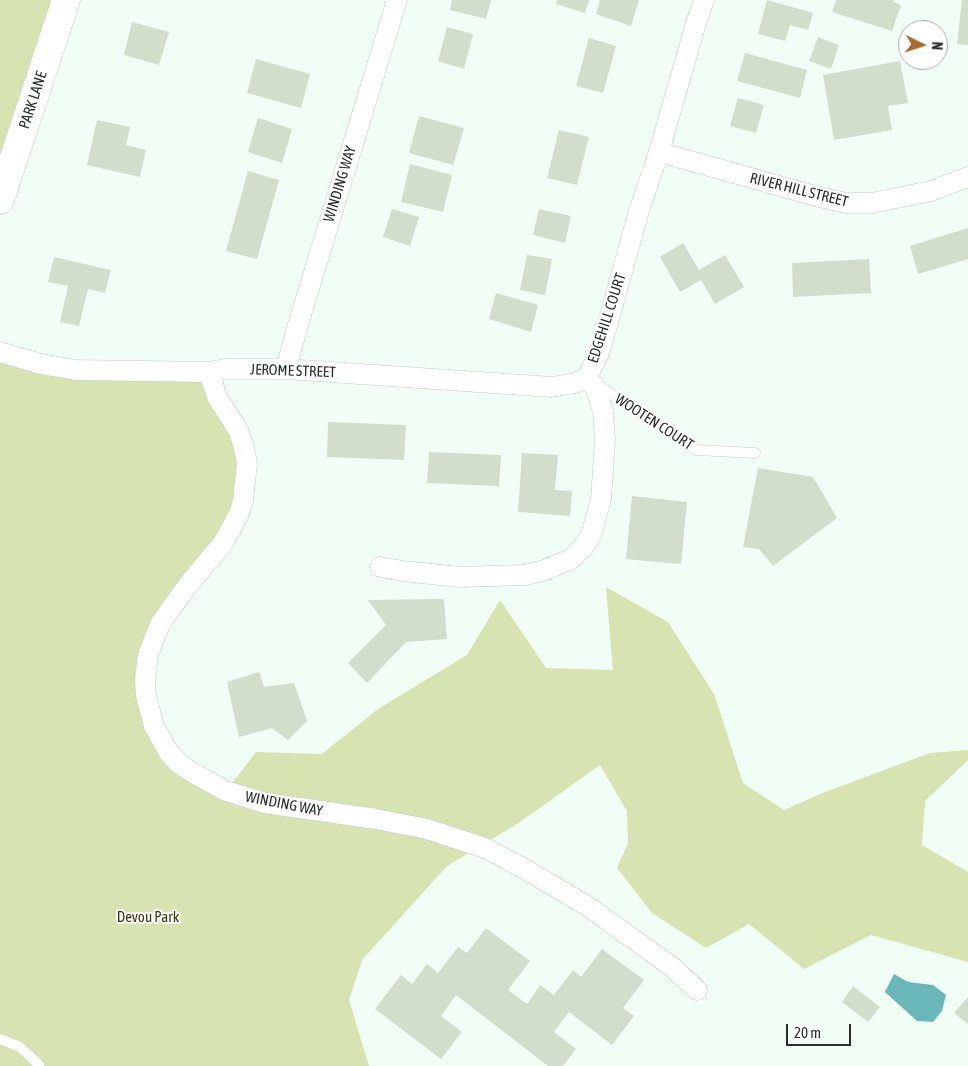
<!DOCTYPE html>
<html>
<head>
<meta charset="utf-8">
<style>
  body { margin:0 }
  #map { position:relative; width:968px; height:1066px; overflow:hidden; background:#f1fef6; font-family:"Asap Condensed",sans-serif }
  canvas { display:block }
  .north { position:absolute; left:898px; top:20px; width:50px; height:50px; box-sizing:border-box; background:#fff; border:1px solid #a9acaa; border-radius:50%; rotate:94deg; font-size:14px; font-weight:700; line-height:20px; text-align:center; color:#28302b }
  .north::after { content:''; display:block; margin:auto; width:18px; height:22px; background:#a96a31; clip-path:polygon(50% 0,100% 100%,50% 72%,0 100%) }
  .scale { position:absolute; left:786px; top:1024px; width:65px; height:22px; box-sizing:border-box; border:2px solid #28302b; border-top:0; padding-left:6px; font-size:15px; line-height:18px; white-space:nowrap; color:#28302b; -webkit-text-stroke:4px #fff; paint-order:stroke }
</style>
</head>
<body>
<div id="map">
<canvas width="968" height="1066"></canvas>
<div class="north">N</div>
<div class="scale">20 m</div>
</div>
<script>
const context = document.querySelector('canvas').getContext('2d');
context.lineJoin = 'round';
function fill(path, color) { context.fillStyle = color; context.fill(path, 'evenodd'); }
const shape = rows => new Path2D(rows.map(r => 'M' + r).join(''));
function stroke(path, color, width, dash) { context.strokeStyle = color; context.lineWidth = width; context.lineCap = dash ? 'butt' : 'round'; context.setLineDash(dash || []); context.stroke(path); }
function label(font, color, halo, rows, align = 'center') {
  context.font = font + ' "Asap Condensed",sans-serif'; context.lineWidth = 4; context.setLineDash([]); context.textBaseline = 'middle'; context.strokeStyle = halo; context.fillStyle = color; for (const [text, x, y, turn = 0] of rows) {
    context.save(); context.translate(x, y); context.rotate((+turn || 0) * Math.PI / 180); context.textAlign = isNaN(turn) ? turn : align; if (halo) context.strokeText(text, 0, 0); context.fillText(text, 0, 0); context.restore();
  }
}
fill(shape([
  [0,0,66,0,0,200],
  [0,352,41,364,209,372,238,430,243,501,188,585,147,665,169,753,226,791,256,752,322,754,378,709,467,655,500,600,546,668,613,670,606,587,668,622,714,694,743,783,784,810,825,792,930,753,968,750,968,760,925,801,922,845,968,872,968,962,871,935,804,969,749,924,706,948,652,913,617,868,628,843,627,811,600,765,517,824,447,866,362,960,349,1000,369,1066,0,1066]
]), '#d7e3b1');
fill(shape([
  [894,974,908,982,933,985,946,995,942,1011,933,1022,917,1021,885,992]
]), '#69b7b8');
fill(shape([
  [452,0,491,0,486,19,450,10],
  [557,0,589,0,585,13,556,4],
  [600,0,639,0,631,26,596,14],
  [767,0,813,13,808,30,790,25,785,41,758,34],
  [836,0,894,0,893,2,901,5,892,31,832,12],
  [962,0,968,0,968,45,957,44],
  [132,22,169,32,159,65,124,55],
  [447,27,473,34,464,69,438,61],
  [818,37,839,45,831,69,809,61],
  [589,38,616,46,603,93,576,86],
  [745,53,807,70,800,98,737,81],
  [256,59,310,74,301,108,247,93],
  [900,61,908,103,888,106,892,130,834,140,823,75],
  [738,98,764,105,756,133,730,126],
  [419,116,464,128,453,165,409,153],
  [258,118,292,129,282,163,248,152],
  [97,120,130,127,126,145,146,150,140,177,87,165],
  [559,130,589,137,577,185,547,178],
  [410,164,452,175,443,212,401,202],
  [248,171,279,180,257,259,226,251],
  [392,209,419,217,410,246,383,237],
  [539,209,571,216,565,243,533,235],
  [968,228,968,259,918,274,910,246],
  [683,243,699,270,725,255,744,287,715,304,701,280,680,292,660,257],
  [527,255,552,259,545,295,520,290],
  [54,257,111,270,105,293,88,289,79,326,60,322,68,286,48,282],
  [869,259,871,293,793,297,792,263],
  [496,293,538,305,531,332,489,319],
  [328,422,406,425,404,460,327,457],
  [429,452,501,455,499,486,427,483],
  [522,453,558,455,555,490,572,491,570,516,518,512],
  [758,468,813,477,837,518,773,566,759,549,743,547],
  [632,496,687,502,681,564,626,559],
  [444,599,447,639,406,642,367,683,348,663,386,625,368,600],
  [259,672,264,687,294,683,307,721,288,740,272,728,239,737,227,682],
  [486,928,530,961,508,990,527,1004,540,985,554,995,573,970,581,977,602,949,644,980,623,1008,634,1016,612,1045,569,1012,554,1032,576,1049,563,1066,548,1066,456,995,441,1016,462,1032,441,1059,375,1009,401,975,412,984,427,964,438,973,458,947,467,953],
  [853,986,880,1007,868,1022,842,1002],
  [968,997,968,1024,954,1013]
]), '#d0decb');
const lane = shape([
  [596,384,696,450,755,453],
  [0,1039,20,1047,39,1065]
]);
const street = shape([
  [659,152,815,196,846,203,872,203,931,191,968,177],
  [0,352,41,364,76,370,209,372,226,369,286,369,552,387,575,383,587,378],
  [286,369,297,328,397,0],
  [209,372,217,397,238,430,243,444,247,463,243,501,239,514,223,543,188,585,160,624,148,655,145,679,146,696,154,726,169,753,178,763,193,773,226,791,265,803,376,819,427,829,485,848,523,868,589,907,672,967,697,990],
  [587,378,600,351,639,211,659,152,696,23,704,0],
  [380,567,403,571,459,577,525,575,545,570,571,559,585,545,591,535,601,499,605,440,603,411,595,387,587,378]
]);
const secondary = shape([
  [0,200,66,0]
]);
stroke(lane, '#bbd0c2', 11);
stroke(street, '#bbd0c2', 21);
stroke(secondary, '#bbd0c2', 29);
stroke(lane, '#fff', 10);
stroke(street, '#fff', 20);
stroke(secondary, '#fff', 28);
label('15px', '#28302b', '#fff', [
  ["PARK LANE",33,100,-72],
  ["WINDING WAY",340,184,-73],
  ["RIVER HILL STREET",799,190,14],
  ["EDGEHILL COURT",607,318,-72],
  ["JEROME STREET",293,371,2],
  ["WOOTEN COURT",654,422,33],
  ["WINDING WAY",284,804,11]
]);
label('15px', '#323a0e', '#fff', [
  ["Devou Park",148,917]
]);
</script>
</body>
</html>
